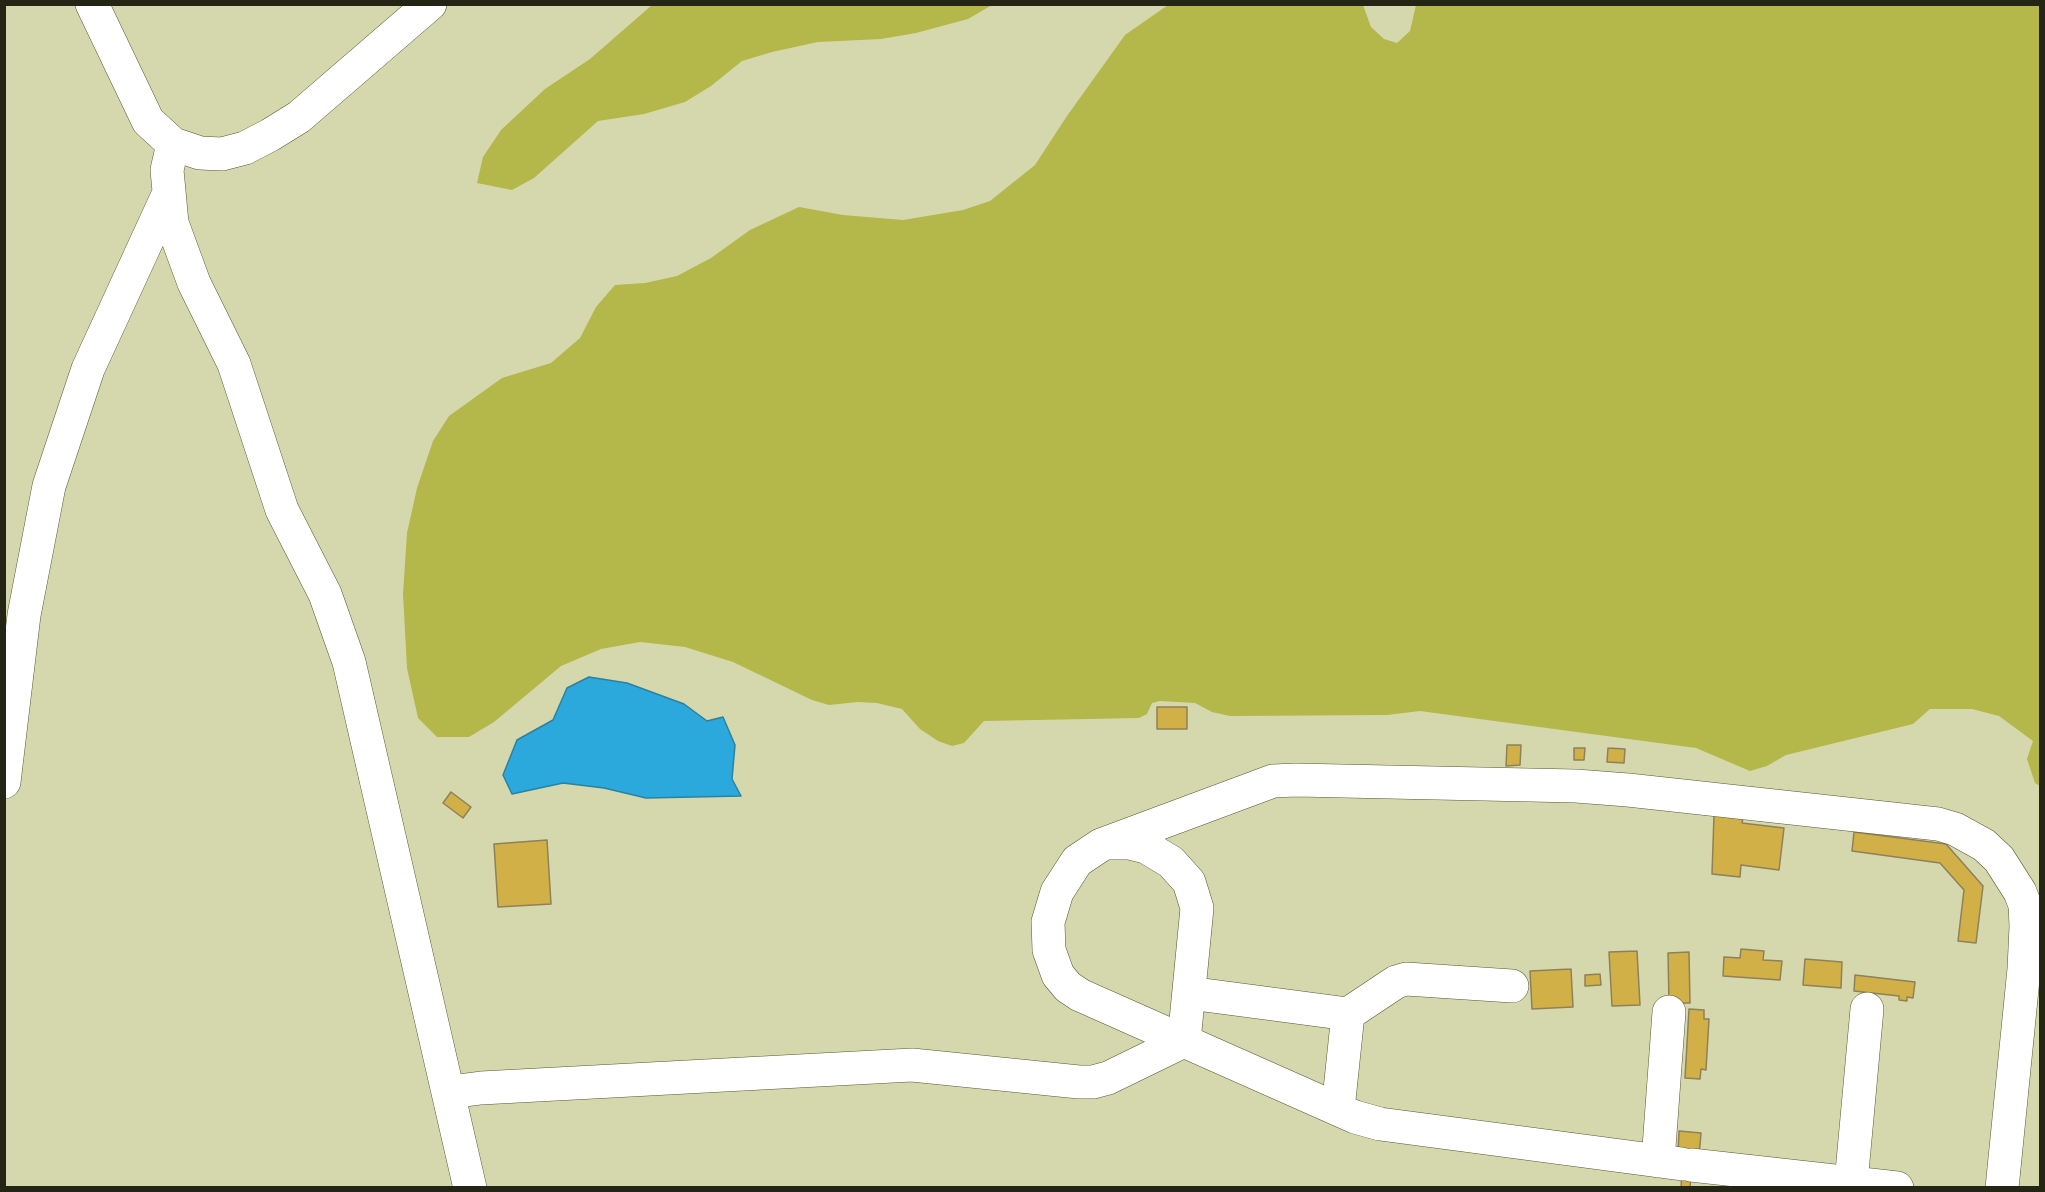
<!DOCTYPE html>
<html>
<head>
<meta charset="utf-8">
<style>
  body { margin:0 }
  #map { position:relative; width:2045px; height:1192px; overflow:hidden; background:#d5d8ad; font-family:"Fira Sans",sans-serif }
  canvas { display:block }
  .frame { position:absolute; inset:0; border:6px solid #242515; pointer-events:none }
</style>
</head>
<body>
<div id="map">
<canvas width="2045" height="1192"></canvas>
<div class="frame"></div>
</div>
<script>
const context = document.querySelector('canvas').getContext('2d');
context.lineJoin = 'round';
function fill(path, color) { context.fillStyle = color; context.fill(path, 'evenodd'); }
const shape = rows => new Path2D(rows.map(r => 'M' + r).join(''));
function stroke(path, color, width, dash) { context.strokeStyle = color; context.lineWidth = width; context.lineCap = dash ? 'butt' : 'round'; context.setLineDash(dash || []); context.stroke(path); }
fill(shape([
  [652,5,652,4,992,5,968,19,916,33,881,39,818,42,772,52,742,61,711,86,685,102,644,114,598,121,534,178,512,190,477,183,483,157,501,130,545,89,590,59],
  [1168,5,1363,5,1371,27,1384,39,1397,43,1410,31,1416,5,2040,5,2040,786,2035,783,2027,759,2033,741,1999,716,1972,709,1930,709,1913,724,1786,755,1767,766,1750,771,1696,748,1420,711,1387,715,1230,716,1212,712,1195,703,1160,701,1152,703,1147,714,1139,718,984,721,964,743,952,746,938,741,920,729,902,709,877,703,858,702,829,705,812,700,733,662,685,647,640,642,601,649,561,666,494,722,469,737,437,737,418,718,407,668,403,594,407,533,417,488,433,441,449,416,502,378,551,363,580,338,596,307,615,285,645,283,677,276,711,258,750,230,799,207,843,215,903,220,963,210,990,201,1035,165,1067,116,1125,35]
]), '#b4b749');
const water = shape([
  [589,677,627,683,684,704,707,721,723,717,735,745,732,779,741,796,646,798,604,788,563,783,512,794,503,775,517,740,553,720,567,688,589,677]
]);
fill(water, '#2ca9dc');
stroke(water, '#2a81a0', 1.5);
const building = shape([
  [1157,707,1187,707,1187,729,1157,729,1157,707],
  [1507,745,1521,745,1520,765,1506,766,1507,745],
  [1574,748,1585,748,1584,760,1574,760,1574,748],
  [1608,748,1625,749,1624,763,1607,762,1608,748],
  [451,792,471,807,463,818,443,803,451,792],
  [1714,815,1743,818,1742,823,1784,828,1779,870,1741,865,1740,877,1712,874,1714,815],
  [1854,832,1946,844,1983,886,1976,943,1958,941,1964,890,1940,863,1852,851,1854,832],
  [547,840,551,904,498,907,494,844,547,840],
  [1741,949,1764,951,1763,960,1782,961,1780,980,1723,976,1724,957,1740,958,1741,949],
  [1637,951,1640,1005,1612,1006,1609,952,1637,951],
  [1689,952,1690,1003,1669,1003,1668,953,1689,952],
  [1805,959,1842,962,1841,988,1803,985,1805,959],
  [1571,969,1573,1007,1532,1009,1530,971,1571,969],
  [1600,974,1601,985,1585,986,1585,975,1600,974],
  [1855,975,1915,982,1913,998,1907,997,1907,1001,1899,1000,1899,996,1854,991,1855,975],
  [1689,1009,1704,1010,1704,1019,1709,1019,1706,1070,1701,1069,1700,1079,1685,1078,1689,1009],
  [1679,1131,1701,1133,1699,1156,1692,1155,1690,1188,1681,1188,1683,1154,1678,1154,1679,1131]
]);
fill(building, '#d2b048');
stroke(building, '#8e8059', 1.5);
const minor = shape([
  [92,4,148,121,173,144,200,153,222,154,245,148,270,135,299,117,430,4],
  [173,144,167,170,172,223,194,283,234,364,282,510,325,594,349,662,470,1188],
  [4,782,24,615,49,486,88,369,168,195],
  [1189,993,1348,1014],
  [450,1092,481,1088,912,1065,1079,1082,1093,1082,1108,1078,1184,1041,1197,908,1189,882,1171,862,1146,847,1129,843,1111,843],
  [1338,1109,1348,1014,1396,982,1406,979,1512,986],
  [1658,1161,1669,1012],
  [1682,1164,1380,1124,1355,1117,1080,995,1068,987,1058,975,1049,950,1048,922,1057,892,1077,861,1101,845,1273,781,1296,780,1576,786,1628,790,1938,824,1955,829,1984,845,1999,859,2020,892,2025,905,2026,926,2024,969,2002,1188],
  [1691,1165,1897,1188],
  [1851,1183,1867,1009]
]);
stroke(minor, '#565731', 34);
stroke(minor, '#fff', 33);
</script>
</body>
</html>
